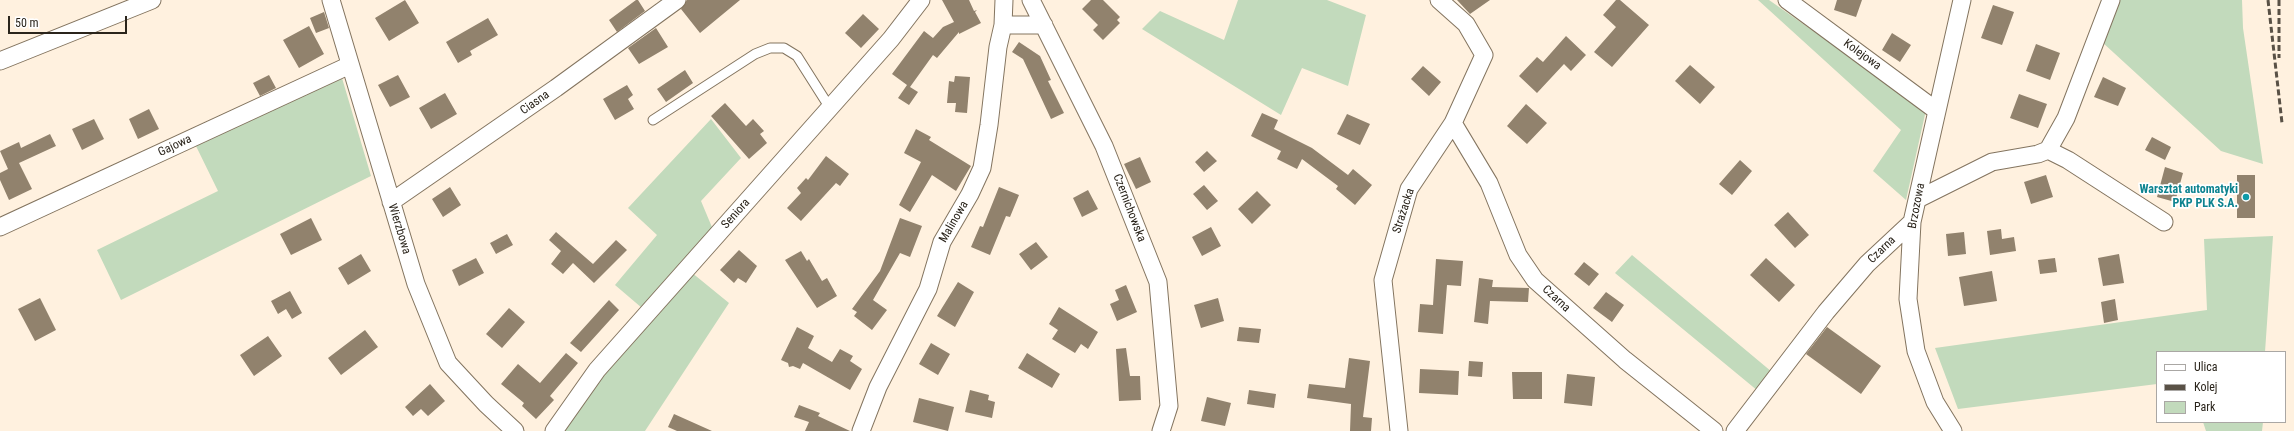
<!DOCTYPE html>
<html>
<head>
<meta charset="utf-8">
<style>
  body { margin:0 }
  #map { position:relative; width:2294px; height:431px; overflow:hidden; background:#fff1df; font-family:"Roboto Condensed",sans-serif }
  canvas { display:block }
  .legend { position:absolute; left:2156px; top:351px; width:130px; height:72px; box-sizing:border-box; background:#fff; border:1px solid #aaa7a4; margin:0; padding:5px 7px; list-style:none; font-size:12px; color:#2a241b }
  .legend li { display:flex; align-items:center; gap:8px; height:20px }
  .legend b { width:20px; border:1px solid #aaa7a4 }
  .scale { position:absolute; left:8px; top:16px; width:119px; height:18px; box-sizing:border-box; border:2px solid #2a241b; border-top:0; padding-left:5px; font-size:12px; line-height:14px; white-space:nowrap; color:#2a241b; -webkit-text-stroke:3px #fff; paint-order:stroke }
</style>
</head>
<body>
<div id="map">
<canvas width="2294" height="431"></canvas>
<ul class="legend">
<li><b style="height:5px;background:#fff"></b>Ulica</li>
<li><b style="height:5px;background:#595146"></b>Kolej</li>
<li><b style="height:11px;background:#c2dabc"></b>Park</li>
</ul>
<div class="scale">50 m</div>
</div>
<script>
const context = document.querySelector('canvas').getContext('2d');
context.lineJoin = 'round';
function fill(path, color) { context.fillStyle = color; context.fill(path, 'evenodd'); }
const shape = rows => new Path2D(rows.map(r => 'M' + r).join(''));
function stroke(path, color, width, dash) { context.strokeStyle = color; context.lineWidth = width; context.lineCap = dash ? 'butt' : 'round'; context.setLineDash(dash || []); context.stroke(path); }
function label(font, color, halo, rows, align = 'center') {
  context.font = font + ' "Roboto Condensed",sans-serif'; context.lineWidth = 3.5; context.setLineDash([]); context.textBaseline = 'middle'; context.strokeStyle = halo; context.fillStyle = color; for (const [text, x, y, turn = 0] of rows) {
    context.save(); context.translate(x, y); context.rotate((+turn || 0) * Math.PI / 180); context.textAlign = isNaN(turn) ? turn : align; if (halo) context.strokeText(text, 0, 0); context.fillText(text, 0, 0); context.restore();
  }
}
fill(shape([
  [1238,0,1327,0,1366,15,1348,86,1302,68,1281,115,1142,29,1160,11,1224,40],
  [1758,0,1769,0,1926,110,1906,200,1873,171,1901,130],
  [2119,0,2242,0,2243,28,2263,164,2221,151,2102,42],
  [342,78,371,176,121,300,97,250,218,191,195,144],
  [711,119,741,158,701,201,714,232,642,308,615,285,657,235,628,208],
  [2273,236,2265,352,2157,352,2157,384,1958,409,1935,348,2207,310,2204,239],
  [1632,255,1772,372,1758,391,1615,273],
  [691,272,729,303,645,431,563,431,598,379],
  [2203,422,2263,422,2262,431,2206,431]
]), '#c2dabc');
fill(shape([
  [405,0,419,23,389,41,375,18],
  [636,0,638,0,645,11,617,32,609,20],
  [687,0,740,0,700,33,681,9],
  [942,0,969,0,974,11,977,10,975,12,981,23,959,34,959,32,937,58,933,55,910,87,918,92,909,105,898,98,907,85,892,74,924,31,933,38,943,27,954,22],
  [1091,0,1103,0,1120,17,1117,20,1120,23,1103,40,1093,30,1098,25,1082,9],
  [1457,0,1490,0,1470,14],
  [1616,0,1620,0,1649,25,1612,67,1594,52,1616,27,1603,15],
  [1837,0,1862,0,1856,17,1834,10],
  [1993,5,2014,12,2002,45,1981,38],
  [324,12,329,28,316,33,310,18],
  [863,14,879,29,861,48,845,33],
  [488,18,498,35,470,51,472,55,458,63,446,42],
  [309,26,324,54,299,68,283,40],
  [656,28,668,47,639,64,628,48],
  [1892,33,1911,45,1900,62,1882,50],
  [1566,36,1586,55,1571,71,1564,64,1537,93,1519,76,1537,57,1543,62],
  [1019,42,1040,56,1051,80,1048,81,1064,113,1051,119,1023,59,1012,52],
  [2036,44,2060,53,2050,80,2026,71],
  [1690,65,1715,87,1700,104,1675,81],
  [1423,66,1441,82,1429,96,1411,79],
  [685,70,693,83,666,102,657,89],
  [269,75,276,88,260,96,253,83],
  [398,75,410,97,390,107,378,85],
  [955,76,970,77,967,113,955,112,956,103,947,103,949,81,954,82],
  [2103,77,2126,88,2118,106,2094,97],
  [627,85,633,95,628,99,634,109,615,120,603,99],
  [445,93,457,114,431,129,419,108],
  [2019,94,2047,104,2038,128,2010,118],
  [725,103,746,126,753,119,764,131,760,134,767,143,749,159,711,116],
  [1526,104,1547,123,1527,144,1507,126],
  [149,109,159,129,138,139,129,119],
  [1262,113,1278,120,1274,129,1312,148,1348,175,1353,169,1372,185,1355,205,1336,189,1338,186,1302,159,1297,169,1277,159,1281,151,1251,136],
  [1347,114,1370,124,1360,145,1337,134],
  [94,119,104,139,82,150,72,129],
  [916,129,931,137,929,140,971,166,956,191,932,175,910,212,899,205,921,162,904,153],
  [50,134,56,146,19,163,32,189,9,200,0,180,0,173,8,169,0,151,19,142,21,148],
  [2152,137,2171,147,2165,160,2145,150],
  [1207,151,1217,161,1204,172,1195,162],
  [826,156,849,174,840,186,836,183,801,221,787,208,801,193,797,188,806,178,808,180],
  [1140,157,1151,182,1136,189,1124,164],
  [1740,160,1752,171,1732,195,1719,184],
  [2165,167,2183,173,2175,202,2157,197],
  [2046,175,2053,197,2031,204,2024,182],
  [2237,175,2255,175,2255,218,2237,218],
  [1204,185,1218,201,1207,210,1193,194],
  [450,187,461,205,443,217,432,199],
  [999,187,1019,195,1010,217,1006,216,990,255,971,247,980,226,983,227],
  [1088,190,1098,209,1082,217,1073,198],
  [1257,191,1271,205,1252,224,1238,209],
  [1788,212,1809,235,1795,248,1774,225],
  [311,218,322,240,291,255,280,234],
  [900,218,922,226,910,257,900,253,873,300,887,310,872,330,854,316,857,312,852,309,880,271],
  [1211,227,1221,246,1202,256,1192,237],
  [2001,229,2002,239,2014,237,2016,251,1990,255,1987,231],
  [556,232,593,264,616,240,627,250,594,283,573,263,563,274,551,264,561,251,549,240],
  [1964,232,1966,254,1948,256,1946,234],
  [507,234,513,245,496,254,490,243],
  [1036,242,1048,257,1031,270,1019,254],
  [739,250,757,266,746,283,738,278,734,283,720,270],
  [801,251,807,261,809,259,822,281,827,278,837,296,817,308,785,260],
  [361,254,371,271,348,285,338,268],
  [2119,254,2124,283,2103,286,2098,258],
  [476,258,484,273,459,286,452,270],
  [1766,258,1795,285,1779,302,1750,275],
  [2055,258,2057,272,2040,274,2038,260],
  [1436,259,1463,261,1461,286,1447,285,1443,334,1418,332,1420,304,1433,305],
  [1584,262,1599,274,1589,286,1574,274],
  [1992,271,1997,301,1964,306,1959,277],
  [1479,278,1493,280,1492,287,1529,288,1528,302,1490,301,1488,324,1474,322],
  [958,282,974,292,955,327,937,316],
  [1126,285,1137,312,1117,321,1110,304,1119,300,1115,290],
  [290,291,302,313,292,319,286,309,278,314,271,301],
  [1606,292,1624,305,1612,322,1593,308],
  [40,298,56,330,35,341,18,309],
  [1218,298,1224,321,1201,328,1194,305],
  [2115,299,2118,320,2104,323,2101,302],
  [609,300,619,310,581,352,570,343],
  [1059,307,1098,332,1088,349,1081,344,1075,353,1052,339,1058,330,1049,324],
  [509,308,525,322,502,348,486,334],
  [797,327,814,336,808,348,832,362,840,349,853,356,850,361,862,369,850,390,803,363,800,369,793,366,789,367,788,363,781,360],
  [1239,327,1261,329,1259,343,1237,341],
  [1827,327,1881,366,1861,394,1806,354],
  [365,330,378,347,341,375,328,358],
  [268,336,282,356,254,376,240,355],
  [931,343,950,354,938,375,919,364],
  [1126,348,1130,376,1140,376,1141,400,1119,401,1116,349],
  [566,353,578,363,550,396,554,400,536,419,522,406,524,403,501,384,518,364,540,383],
  [1027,353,1060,374,1052,388,1018,368],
  [1349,358,1370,361,1363,417,1372,418,1371,431,1350,431,1351,404,1307,398,1309,384,1345,388],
  [1469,361,1483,362,1482,377,1468,376],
  [1420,369,1459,371,1458,395,1419,393],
  [1512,372,1542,372,1542,399,1513,399],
  [1567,374,1595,377,1592,406,1564,403],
  [430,384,445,401,428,416,421,409,413,416,405,407],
  [970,390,989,395,988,400,995,402,992,418,965,412],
  [1249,390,1276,394,1274,408,1247,404],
  [1207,397,1231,403,1225,426,1201,421],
  [919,398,954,407,948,431,913,422],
  [799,405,820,413,818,416,850,431,805,431,809,422,794,417],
  [674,414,712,431,677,431,668,427]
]), '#91826d');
const lane = shape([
  [653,120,755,54,770,48,784,48,797,56,830,108]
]);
const street = shape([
  [331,0,416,284,448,363,486,404,515,431],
  [1031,0,1104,146,1158,282,1169,406,1161,431],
  [1787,0,1937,111],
  [1003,25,1004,0],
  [0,61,152,0],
  [1453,123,1489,183,1518,255,1535,280,1625,360,1714,431],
  [2048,150,2068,160,2164,222],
  [1918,199,1992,162,2038,154,2048,150,2066,118,2111,0],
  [391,202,556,88,677,0],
  [0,227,350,65],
  [554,431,597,370,891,39,921,0],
  [861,431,878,387,928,289,942,242,970,194,982,168,989,125,998,47,1003,25,1044,25],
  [1399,431,1383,280,1409,189,1453,123,1484,55,1466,24,1439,0],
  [1735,431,1826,312,1867,264,1912,222],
  [1953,431,1935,402,1916,351,1908,299,1912,222,1962,0]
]);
stroke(lane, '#83745f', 11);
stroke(street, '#83745f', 19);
stroke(lane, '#fff', 9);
stroke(street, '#fff', 17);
stroke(shape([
  [2268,0,2282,123],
  [2279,0,2279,58]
]), '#595146', 3, [6, 3]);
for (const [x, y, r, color] of [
  [2246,197,4,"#0f9aa8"]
]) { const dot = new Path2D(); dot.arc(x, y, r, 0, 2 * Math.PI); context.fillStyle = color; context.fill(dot); stroke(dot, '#fff', 1.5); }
label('12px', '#2a241b', '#fff', [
  ["Kolejowa",1862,55,36],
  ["Ciasna",535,103,-35],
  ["Gajowa",175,146,-25],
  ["Brzozowa",1917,206,-79],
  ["Czernichowska",1129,208,69],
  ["Strażacka",1404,211,-72],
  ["Seniora",736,214,-48],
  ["Malinowa",954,222,-60],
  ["Wierzbowa",399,229,73],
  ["Czarna",1882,250,-44],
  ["Czarna",1556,299,43]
]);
label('bold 12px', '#0d838f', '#fff', [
  ["Warsztat automatyki",2238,190],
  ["PKP PLK S.A.",2238,204]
], 'right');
</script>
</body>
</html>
